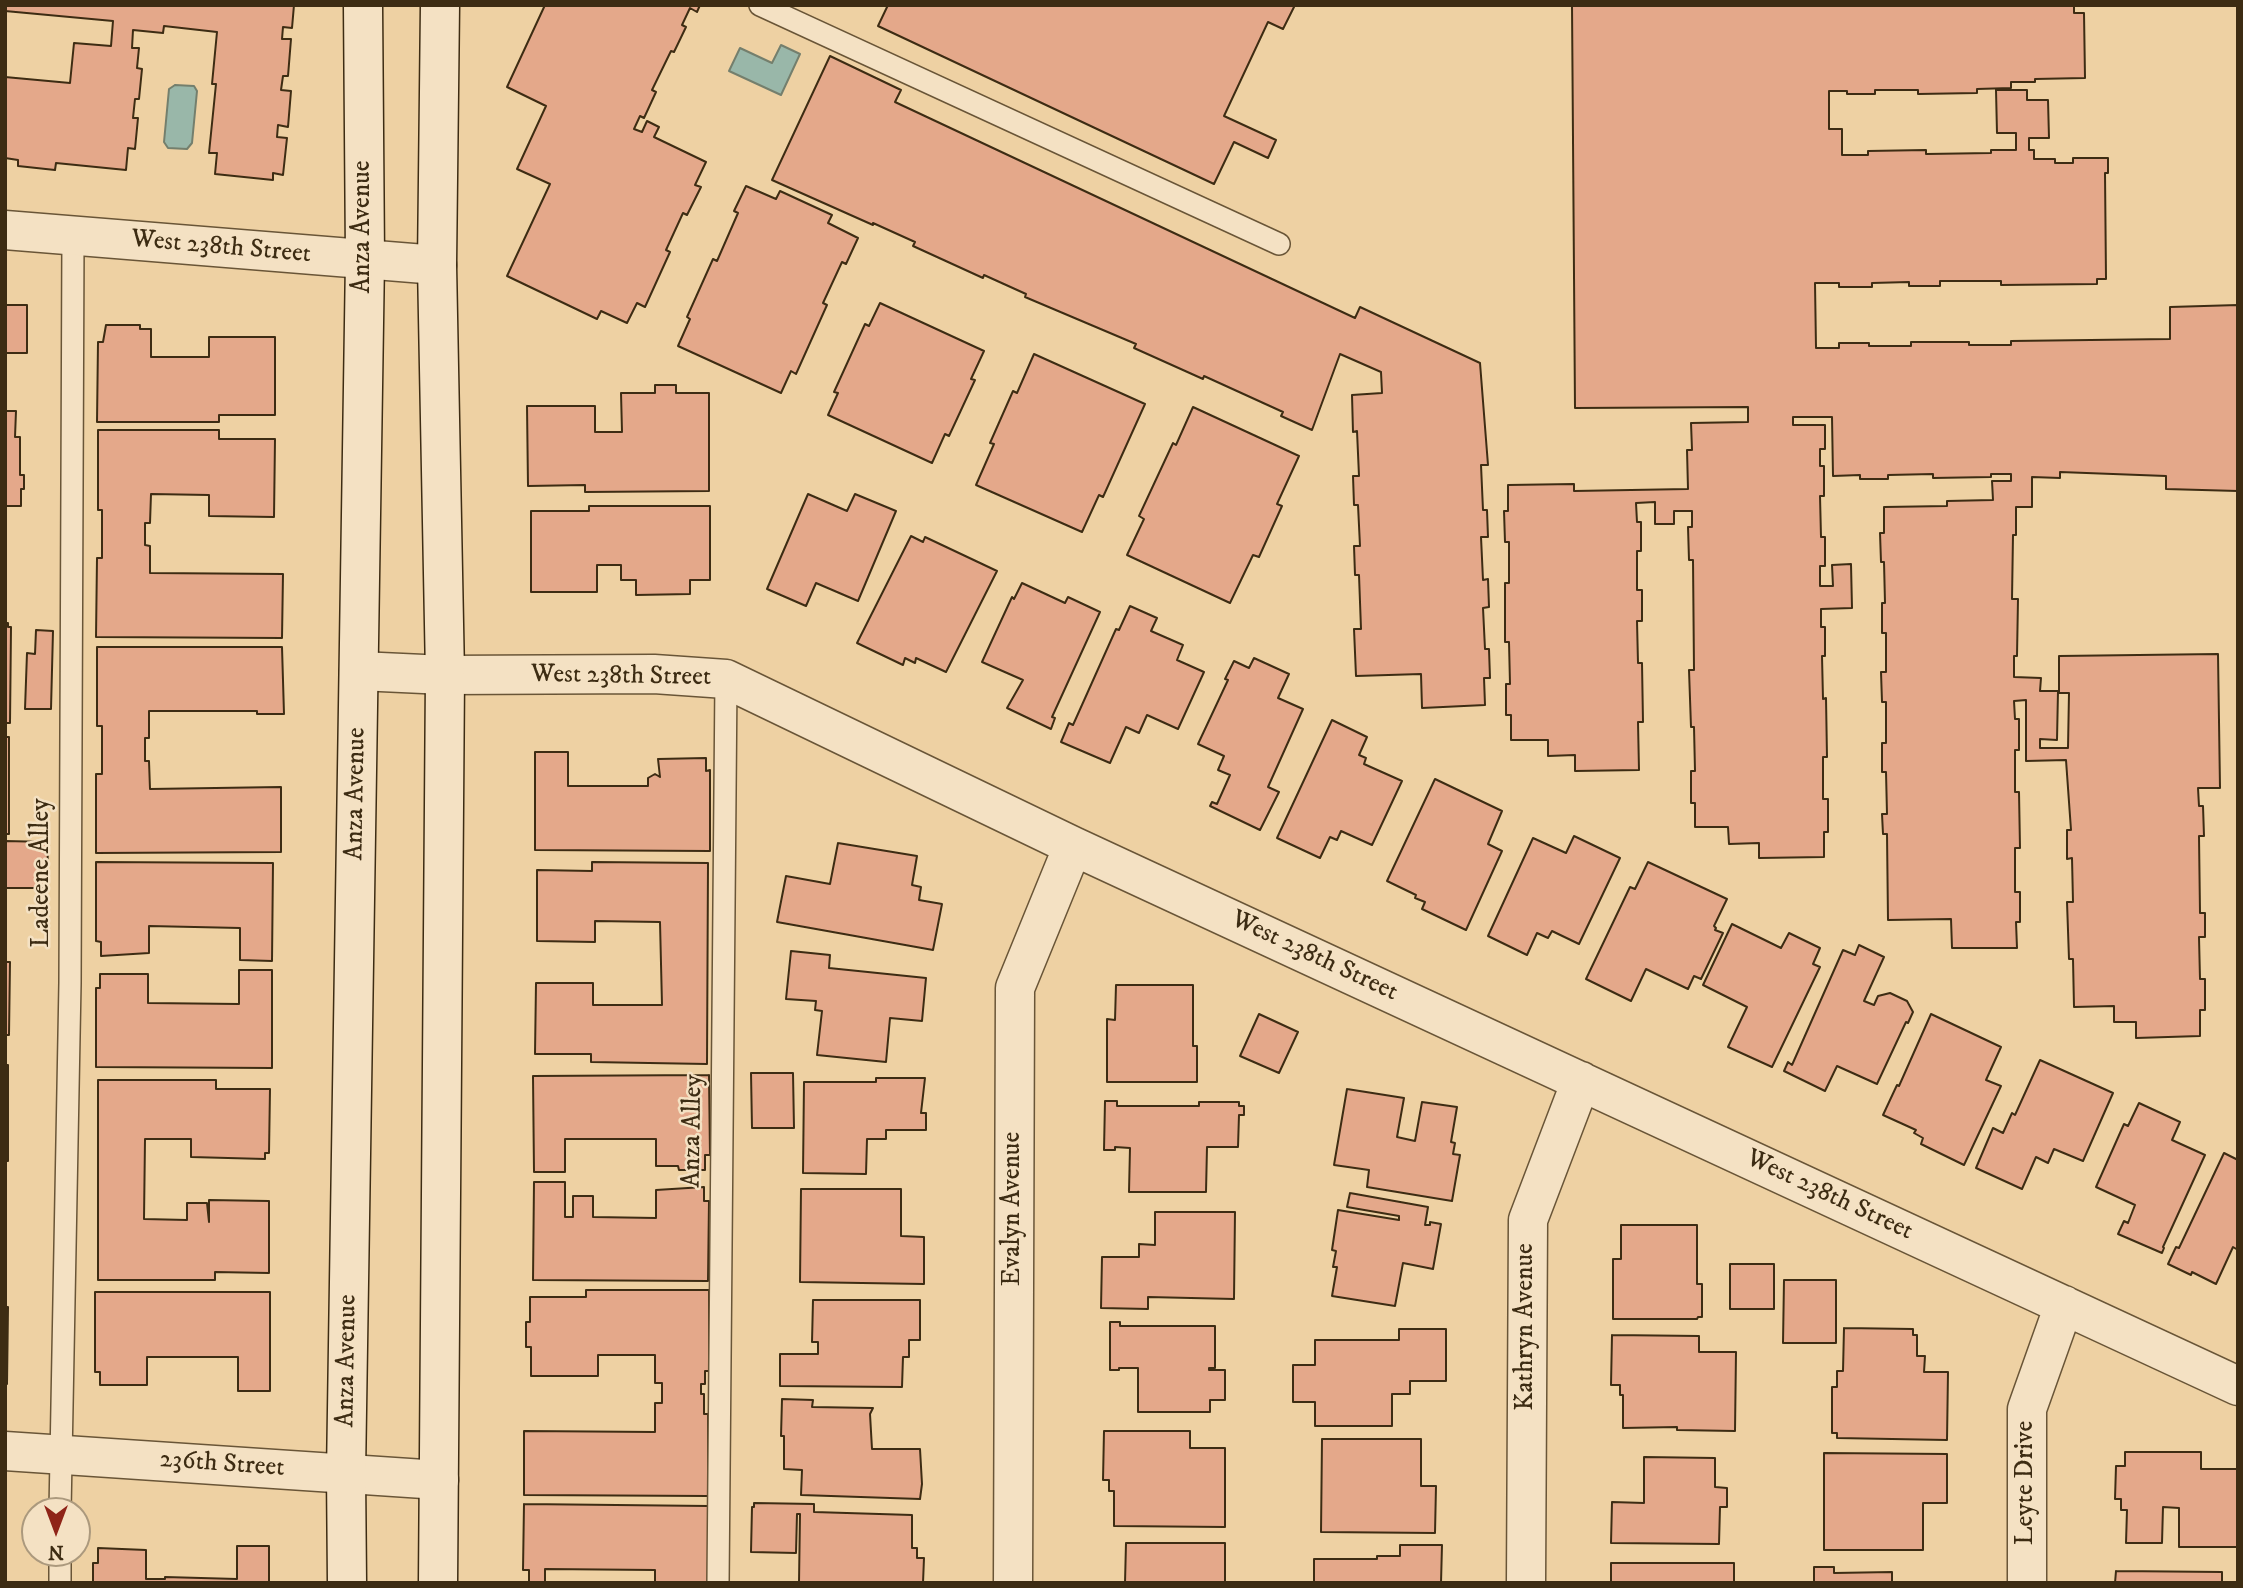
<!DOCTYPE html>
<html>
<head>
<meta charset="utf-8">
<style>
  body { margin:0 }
  #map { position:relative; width:2243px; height:1588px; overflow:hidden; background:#eed1a3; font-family:"IM FELL DW Pica",serif }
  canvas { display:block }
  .frame { position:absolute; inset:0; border:7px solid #3d2c13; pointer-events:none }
  .north { position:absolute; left:21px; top:1497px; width:70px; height:70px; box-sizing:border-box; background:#f4e1c3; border:2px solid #ab997d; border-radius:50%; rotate:180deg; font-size:19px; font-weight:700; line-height:28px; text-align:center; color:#3d2c13 }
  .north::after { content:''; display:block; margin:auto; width:24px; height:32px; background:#8f2418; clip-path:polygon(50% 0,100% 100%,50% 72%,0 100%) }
</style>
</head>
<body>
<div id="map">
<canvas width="2243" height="1588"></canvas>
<div class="frame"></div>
<div class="north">N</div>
</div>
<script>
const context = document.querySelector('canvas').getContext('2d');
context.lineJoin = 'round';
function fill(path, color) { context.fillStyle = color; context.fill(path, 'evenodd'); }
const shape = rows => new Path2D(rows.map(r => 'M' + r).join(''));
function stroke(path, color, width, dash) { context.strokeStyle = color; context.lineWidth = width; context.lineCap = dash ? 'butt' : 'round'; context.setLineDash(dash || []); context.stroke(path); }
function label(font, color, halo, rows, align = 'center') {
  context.font = font + ' "IM FELL DW Pica",serif'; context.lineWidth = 5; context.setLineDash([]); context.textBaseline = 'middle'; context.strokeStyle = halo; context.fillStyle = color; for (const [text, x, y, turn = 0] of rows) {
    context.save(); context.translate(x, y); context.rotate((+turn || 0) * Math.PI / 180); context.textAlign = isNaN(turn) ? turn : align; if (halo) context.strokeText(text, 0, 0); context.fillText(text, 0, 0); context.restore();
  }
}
const water = shape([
  [781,45,800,54,781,95,729,71,740,48,772,63,781,45],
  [175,85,194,86,197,91,192,143,187,149,168,148,164,142,169,89,175,85]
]);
fill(water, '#99b7a9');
stroke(water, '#747f6d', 2);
const building = shape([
  [5,5,294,5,292,28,283,27,282,39,291,39,288,76,283,76,281,90,291,91,288,127,278,125,277,137,287,138,283,175,273,173,273,180,215,174,217,153,209,153,216,84,212,84,217,32,164,26,163,33,133,30,132,48,139,48,137,68,142,69,139,99,135,99,133,118,138,118,135,149,128,148,126,170,56,163,55,170,18,166,18,160,5,158,5,77,70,83,74,43,111,46,113,21,5,11,5,5],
  [545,5,700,5,697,12,690,8,682,25,686,27,674,52,671,51,652,90,656,92,644,118,640,116,634,129,642,132,647,121,659,127,654,137,706,162,695,185,701,187,687,215,683,213,666,250,670,252,645,307,637,303,627,323,601,311,597,319,507,276,550,184,517,169,546,106,507,87,545,5],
  [888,5,1295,5,1283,29,1268,22,1224,116,1276,140,1268,158,1234,142,1214,184,878,26,888,5],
  [1572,5,2074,5,2074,13,2084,13,2085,78,2035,79,2035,82,2011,82,2011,88,1977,89,1977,93,1918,94,1918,90,1875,90,1875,94,1847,94,1847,91,1829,91,1829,129,1842,129,1842,155,1868,155,1868,151,1926,150,1926,154,1991,153,1991,150,2016,150,2016,133,1997,133,1996,90,2027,90,2027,100,2048,100,2049,138,2029,138,2029,150,2034,150,2034,159,2055,159,2055,163,2073,163,2073,158,2108,158,2108,173,2105,173,2106,279,2097,279,2097,284,2001,285,2001,281,1940,281,1940,286,1909,286,1909,282,1872,283,1872,287,1839,287,1839,283,1815,283,1816,348,1839,348,1839,343,1869,343,1869,346,1911,346,1911,342,1969,342,1969,345,2011,345,2011,341,2170,339,2170,307,2238,305,2238,491,2166,489,2166,476,2060,472,2060,478,2032,477,2032,507,2016,507,2016,535,2013,535,2012,599,2018,599,2017,656,2014,656,2014,677,2041,678,2040,691,2058,691,2057,740,2040,739,2040,748,2068,748,2069,693,2059,693,2059,656,2218,654,2220,788,2198,788,2199,806,2203,806,2204,836,2199,836,2200,913,2205,913,2205,937,2199,937,2200,979,2205,979,2205,1010,2200,1010,2200,1036,2136,1038,2136,1022,2114,1022,2114,1006,2074,1007,2073,959,2069,959,2067,902,2073,902,2072,858,2067,859,2067,830,2071,830,2066,760,2026,761,2026,700,2014,701,2015,719,2019,719,2019,750,2015,750,2015,792,2019,792,2020,848,2015,848,2015,892,2020,892,2020,922,2016,922,2017,948,1952,948,1951,919,1888,920,1887,834,1883,834,1882,814,1887,814,1886,772,1882,772,1882,743,1886,743,1886,702,1882,702,1881,672,1886,672,1886,633,1882,633,1882,603,1885,603,1884,562,1881,562,1880,533,1884,533,1884,507,1947,506,1947,501,1993,500,1992,481,2011,481,2011,474,1991,474,1991,477,1933,478,1933,474,1888,475,1888,479,1860,479,1860,475,1833,476,1832,417,1793,417,1793,425,1825,425,1825,449,1820,449,1820,466,1824,466,1824,496,1820,496,1821,537,1825,537,1825,566,1820,566,1820,586,1833,586,1832,565,1851,564,1852,608,1821,609,1821,627,1825,627,1825,656,1822,656,1823,699,1826,698,1827,757,1823,757,1823,799,1828,799,1828,832,1824,832,1824,857,1759,858,1759,843,1729,844,1728,827,1695,827,1695,803,1691,803,1691,771,1695,771,1694,727,1691,727,1689,670,1694,670,1693,560,1689,560,1688,527,1692,527,1692,511,1674,511,1674,524,1655,524,1655,502,1636,503,1637,522,1641,522,1641,551,1637,551,1637,590,1642,590,1642,621,1637,621,1638,663,1642,663,1643,722,1638,722,1639,770,1575,771,1575,755,1548,756,1548,740,1511,740,1511,715,1506,715,1506,684,1510,684,1509,642,1505,642,1505,583,1509,583,1509,542,1505,542,1504,511,1508,511,1508,485,1574,484,1574,491,1688,489,1687,450,1692,450,1691,423,1748,422,1748,407,1575,408,1572,5],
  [830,56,901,90,895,102,1355,318,1360,307,1480,363,1488,465,1481,465,1483,510,1487,510,1488,537,1481,537,1483,580,1488,579,1489,607,1483,608,1485,649,1489,649,1490,678,1484,678,1485,705,1422,708,1421,674,1356,676,1354,629,1361,629,1359,575,1355,575,1354,546,1360,546,1358,505,1354,505,1353,476,1359,476,1357,431,1353,432,1352,395,1382,393,1381,372,1340,354,1312,430,1281,416,1283,412,1204,376,1203,379,1134,348,1136,344,1025,297,1026,294,984,275,983,278,913,246,915,242,873,223,873,225,772,180,830,56],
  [746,186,776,199,780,191,832,215,828,223,858,238,846,264,842,262,823,303,827,305,796,374,791,371,781,393,678,346,690,319,687,317,713,259,717,261,738,213,734,211,746,186],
  [880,303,984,351,971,379,975,380,949,436,945,434,932,463,828,415,838,393,834,392,865,324,869,326,880,303],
  [5,305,27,305,27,353,5,353,5,305],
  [106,325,140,325,140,329,151,329,151,357,209,357,209,337,275,337,275,415,219,415,219,422,97,422,98,342,103,342,106,325],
  [1034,354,1145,404,1103,497,1099,495,1082,532,976,485,994,444,990,443,1013,391,1017,393,1034,354],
  [655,385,676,385,676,393,709,393,709,491,585,492,585,485,528,486,527,406,595,406,595,432,622,432,621,393,655,393,655,385],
  [1193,407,1299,456,1277,504,1282,506,1259,557,1253,555,1230,603,1127,555,1144,519,1139,516,1173,443,1176,445,1193,407],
  [5,411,16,411,15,437,20,437,20,475,24,475,24,489,21,489,21,506,5,506,5,411],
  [98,430,219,430,219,439,275,439,274,517,209,516,209,495,151,494,150,523,145,523,145,545,150,546,150,573,283,574,282,638,96,637,97,558,102,558,102,510,98,510,98,430],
  [808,494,847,511,855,494,896,511,858,601,816,583,806,606,767,589,808,494],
  [589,506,710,506,710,580,690,580,690,594,636,595,636,580,621,580,621,565,597,565,597,592,531,592,531,511,589,511,589,506],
  [911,536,923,542,925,537,997,571,946,672,916,658,915,663,905,658,903,665,857,643,911,536],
  [1022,583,1065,603,1068,597,1100,612,1052,717,1055,718,1051,729,1007,708,1023,680,982,662,1012,597,1014,599,1022,583],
  [1130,606,1157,618,1151,631,1183,645,1177,660,1204,672,1178,729,1147,715,1139,733,1126,727,1110,763,1061,742,1069,723,1073,725,1116,629,1119,630,1130,606],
  [5,623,8,623,8,627,11,627,10,723,5,723,5,623],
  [36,630,53,631,51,709,25,709,27,653,35,654,36,630],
  [97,647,282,647,284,714,257,714,257,711,149,711,149,738,145,738,145,761,149,761,150,789,281,787,281,852,96,853,96,774,102,774,102,726,97,726,97,647],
  [1254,658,1289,674,1278,698,1303,709,1268,787,1279,792,1260,830,1210,806,1212,802,1217,804,1230,775,1218,770,1224,756,1198,744,1228,680,1225,679,1234,661,1249,668,1254,658],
  [1332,720,1367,737,1359,755,1366,758,1364,764,1402,781,1372,845,1341,831,1337,840,1330,837,1320,858,1277,838,1332,720],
  [5,737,9,737,9,834,5,834,5,737],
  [535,752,568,752,568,786,648,786,648,778,655,774,660,777,658,759,706,758,706,771,710,770,710,851,535,850,535,752],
  [1435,779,1502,811,1488,844,1502,851,1466,930,1422,909,1425,902,1415,898,1416,895,1387,881,1435,779],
  [1574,836,1620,858,1579,944,1552,931,1548,938,1537,933,1527,955,1488,936,1533,838,1566,853,1574,836],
  [5,841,48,842,47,888,5,888,5,841],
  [838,843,917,856,912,885,921,887,919,900,942,904,933,950,777,922,786,876,830,884,838,843],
  [96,862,273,863,272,961,240,960,240,928,149,926,149,953,101,956,101,942,96,941,96,862],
  [592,862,708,863,707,1064,591,1062,591,1054,535,1054,536,983,593,983,593,1005,662,1005,660,922,595,921,595,942,537,941,537,870,592,871,592,862],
  [1648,862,1727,899,1714,926,1716,928,1715,930,1723,933,1701,979,1694,976,1688,989,1646,969,1631,1001,1586,979,1630,887,1635,889,1648,862],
  [1732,924,1781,948,1789,933,1820,948,1813,964,1820,967,1772,1067,1728,1047,1747,1007,1703,985,1732,924],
  [1859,945,1884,957,1864,1001,1874,1005,1878,996,1890,993,1907,1001,1913,1012,1908,1023,1906,1022,1877,1084,1837,1066,1825,1091,1784,1071,1788,1062,1792,1065,1843,950,1855,955,1859,945],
  [791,951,830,955,829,968,926,978,922,1021,890,1018,886,1062,817,1055,822,1011,815,1010,816,1001,786,999,791,951],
  [5,962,10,962,9,1035,5,1035,5,962],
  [239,970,272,970,272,1068,96,1067,96,988,100,988,100,974,148,974,148,1003,239,1004,239,970],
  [1116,985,1193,985,1193,1046,1197,1046,1197,1082,1107,1082,1107,1019,1115,1020,1116,985],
  [1259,1014,1298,1032,1279,1073,1240,1056,1259,1014],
  [1931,1014,2001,1047,1986,1080,2001,1086,1964,1165,1921,1144,1923,1138,1914,1133,1916,1130,1883,1115,1897,1085,1899,1086,1931,1014],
  [2040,1060,2113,1093,2083,1161,2054,1149,2048,1163,2036,1157,2022,1189,1976,1168,1993,1128,2003,1133,2012,1113,2015,1115,2040,1060],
  [5,1065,8,1065,8,1161,5,1161,5,1065],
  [751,1073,793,1073,794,1128,752,1128,751,1073],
  [709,1075,710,1155,705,1155,705,1170,679,1170,678,1166,656,1166,656,1139,565,1139,565,1172,534,1172,533,1076,709,1075],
  [876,1078,925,1078,921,1113,926,1113,926,1130,886,1130,886,1139,867,1139,866,1174,803,1173,804,1082,876,1082,876,1078],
  [98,1080,216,1080,216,1089,270,1089,269,1153,265,1153,265,1159,191,1157,191,1139,145,1139,144,1219,187,1220,187,1203,207,1203,209,1222,209,1200,269,1201,269,1273,215,1272,215,1280,98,1280,98,1080],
  [1347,1089,1404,1098,1397,1137,1415,1141,1422,1102,1457,1107,1451,1142,1455,1143,1453,1154,1460,1155,1452,1201,1367,1187,1369,1170,1334,1165,1347,1089],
  [1105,1101,1117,1101,1117,1106,1199,1106,1199,1102,1239,1102,1239,1106,1244,1106,1244,1115,1239,1115,1238,1147,1207,1147,1206,1192,1129,1192,1130,1148,1115,1147,1115,1150,1104,1150,1105,1101],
  [2139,1103,2180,1122,2172,1140,2205,1155,2163,1247,2164,1248,2162,1253,2118,1234,2124,1221,2128,1223,2135,1205,2096,1187,2124,1124,2128,1126,2139,1103],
  [2224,1153,2238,1160,2238,1250,2233,1247,2216,1284,2192,1272,2191,1275,2168,1264,2176,1247,2179,1248,2224,1153],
  [534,1182,565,1182,565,1217,573,1217,573,1196,593,1196,593,1217,656,1218,656,1190,704,1187,704,1201,709,1201,708,1281,533,1280,534,1182],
  [801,1189,901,1189,901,1236,924,1237,924,1284,800,1282,801,1189],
  [1350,1193,1428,1207,1425,1225,1430,1225,1430,1222,1441,1224,1433,1269,1403,1263,1395,1306,1332,1296,1337,1267,1333,1267,1336,1251,1332,1250,1338,1210,1399,1220,1399,1216,1347,1207,1350,1193],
  [1155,1212,1235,1212,1234,1299,1148,1297,1148,1309,1101,1308,1102,1257,1139,1257,1139,1244,1155,1245,1155,1212],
  [1621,1225,1697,1225,1697,1284,1702,1284,1702,1317,1698,1317,1697,1319,1613,1319,1613,1259,1621,1259,1621,1225],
  [1730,1264,1774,1264,1774,1309,1730,1309,1730,1264],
  [1784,1280,1836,1280,1836,1343,1783,1343,1784,1280],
  [586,1290,709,1290,709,1371,705,1371,705,1384,701,1384,701,1394,704,1394,704,1414,708,1414,708,1496,524,1495,524,1431,655,1432,655,1403,662,1403,662,1383,655,1383,655,1355,598,1355,598,1376,531,1376,531,1347,526,1347,526,1322,530,1322,530,1297,586,1297,586,1290],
  [95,1292,270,1292,270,1391,238,1391,238,1357,147,1357,147,1385,100,1385,100,1372,95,1372,95,1292],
  [813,1300,920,1300,920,1340,909,1340,909,1357,903,1357,902,1387,780,1386,780,1354,818,1354,818,1342,812,1342,813,1300],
  [5,1307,8,1307,7,1384,5,1384,5,1307],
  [1110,1322,1120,1322,1120,1326,1215,1326,1215,1368,1209,1368,1209,1370,1225,1370,1225,1400,1210,1400,1210,1412,1138,1412,1138,1368,1119,1368,1119,1370,1110,1370,1110,1322],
  [1844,1328,1913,1329,1913,1335,1917,1335,1917,1356,1925,1356,1924,1372,1948,1372,1947,1440,1837,1438,1837,1433,1832,1433,1832,1387,1837,1387,1837,1371,1843,1371,1844,1328],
  [1399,1329,1446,1329,1446,1381,1410,1381,1410,1394,1392,1394,1392,1426,1315,1426,1315,1402,1293,1402,1293,1365,1315,1365,1315,1340,1399,1340,1399,1329],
  [1612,1335,1699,1336,1699,1352,1736,1352,1735,1431,1677,1430,1677,1427,1623,1428,1623,1395,1620,1395,1620,1385,1611,1385,1612,1335],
  [782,1399,813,1400,812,1407,873,1408,870,1414,872,1449,920,1449,922,1484,920,1499,801,1495,802,1470,784,1469,784,1436,781,1436,782,1399],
  [1104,1431,1190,1431,1190,1448,1225,1448,1225,1527,1114,1526,1114,1491,1109,1491,1109,1480,1103,1480,1104,1431],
  [1322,1439,1421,1439,1421,1486,1436,1486,1435,1533,1321,1532,1322,1439],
  [2125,1452,2201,1452,2201,1469,2238,1469,2237,1547,2179,1547,2179,1508,2163,1507,2162,1543,2126,1543,2127,1510,2121,1510,2121,1499,2115,1499,2116,1466,2125,1466,2125,1452],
  [1824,1453,1947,1454,1947,1503,1923,1503,1923,1550,1824,1550,1824,1453],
  [1644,1457,1715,1458,1715,1487,1727,1488,1727,1507,1720,1507,1719,1544,1611,1543,1612,1502,1644,1503,1644,1457],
  [754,1503,814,1504,814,1512,912,1515,912,1548,917,1548,917,1558,924,1558,923,1583,799,1583,800,1514,797,1514,796,1553,751,1552,752,1507,754,1507,754,1503],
  [524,1504,708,1506,708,1583,655,1583,655,1570,545,1569,545,1582,529,1582,529,1570,523,1570,524,1504],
  [1126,1543,1225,1543,1225,1583,1125,1583,1126,1543],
  [1400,1545,1442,1545,1441,1583,1314,1583,1314,1559,1377,1559,1377,1556,1400,1556,1400,1545],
  [237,1546,269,1546,269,1583,93,1583,93,1563,98,1563,98,1548,146,1550,146,1579,165,1579,165,1577,237,1579,237,1546],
  [1611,1563,1734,1563,1734,1583,1611,1583,1611,1563],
  [1814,1567,1834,1567,1834,1573,1892,1572,1892,1583,1814,1583,1814,1567],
  [2116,1571,2222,1572,2222,1583,2115,1583,2116,1571]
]);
fill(building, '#e4a88a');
stroke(building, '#3d2c13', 2);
const lane = shape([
  [760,5,1279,244],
  [60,1511,70,983,73,236],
  [60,1583,60,1553],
  [718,1583,726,679]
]);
const street = shape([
  [5,230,437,265],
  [359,671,445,675,654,674,726,679,1073,846,2238,1386],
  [5,1451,439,1480],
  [1013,1583,1015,988,1073,846],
  [1526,1583,1528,1220,1581,1081],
  [2027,1583,2027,1409,2064,1305]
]);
const secondary = shape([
  [347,1583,346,1473,365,259,363,5],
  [438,1583,445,675,437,265,440,5]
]);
stroke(lane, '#695537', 24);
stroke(street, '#695537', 41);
stroke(secondary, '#3d2c13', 41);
stroke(lane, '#f4e1c3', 21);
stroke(street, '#f4e1c3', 38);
stroke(secondary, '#f4e1c3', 38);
label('26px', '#3d2c13', '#f4e1c3', [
  ["Anza Avenue",364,227,-90],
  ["West 238th Street",221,248,5],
  ["West 238th Street",621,677,1],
  ["Anza Avenue",357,794,-89],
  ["Ladeene Alley",43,873,-90],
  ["West 238th Street",1314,957,25],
  ["Anza Alley",694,1131,-89],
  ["West 238th Street",1829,1196,25],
  ["Evalyn Avenue",1014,1209,-90],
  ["Kathryn Avenue",1527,1327,-90],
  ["Anza Avenue",348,1361,-89],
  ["236th Street",222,1465,4],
  ["Leyte Drive",2027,1483,-90]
]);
</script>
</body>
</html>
